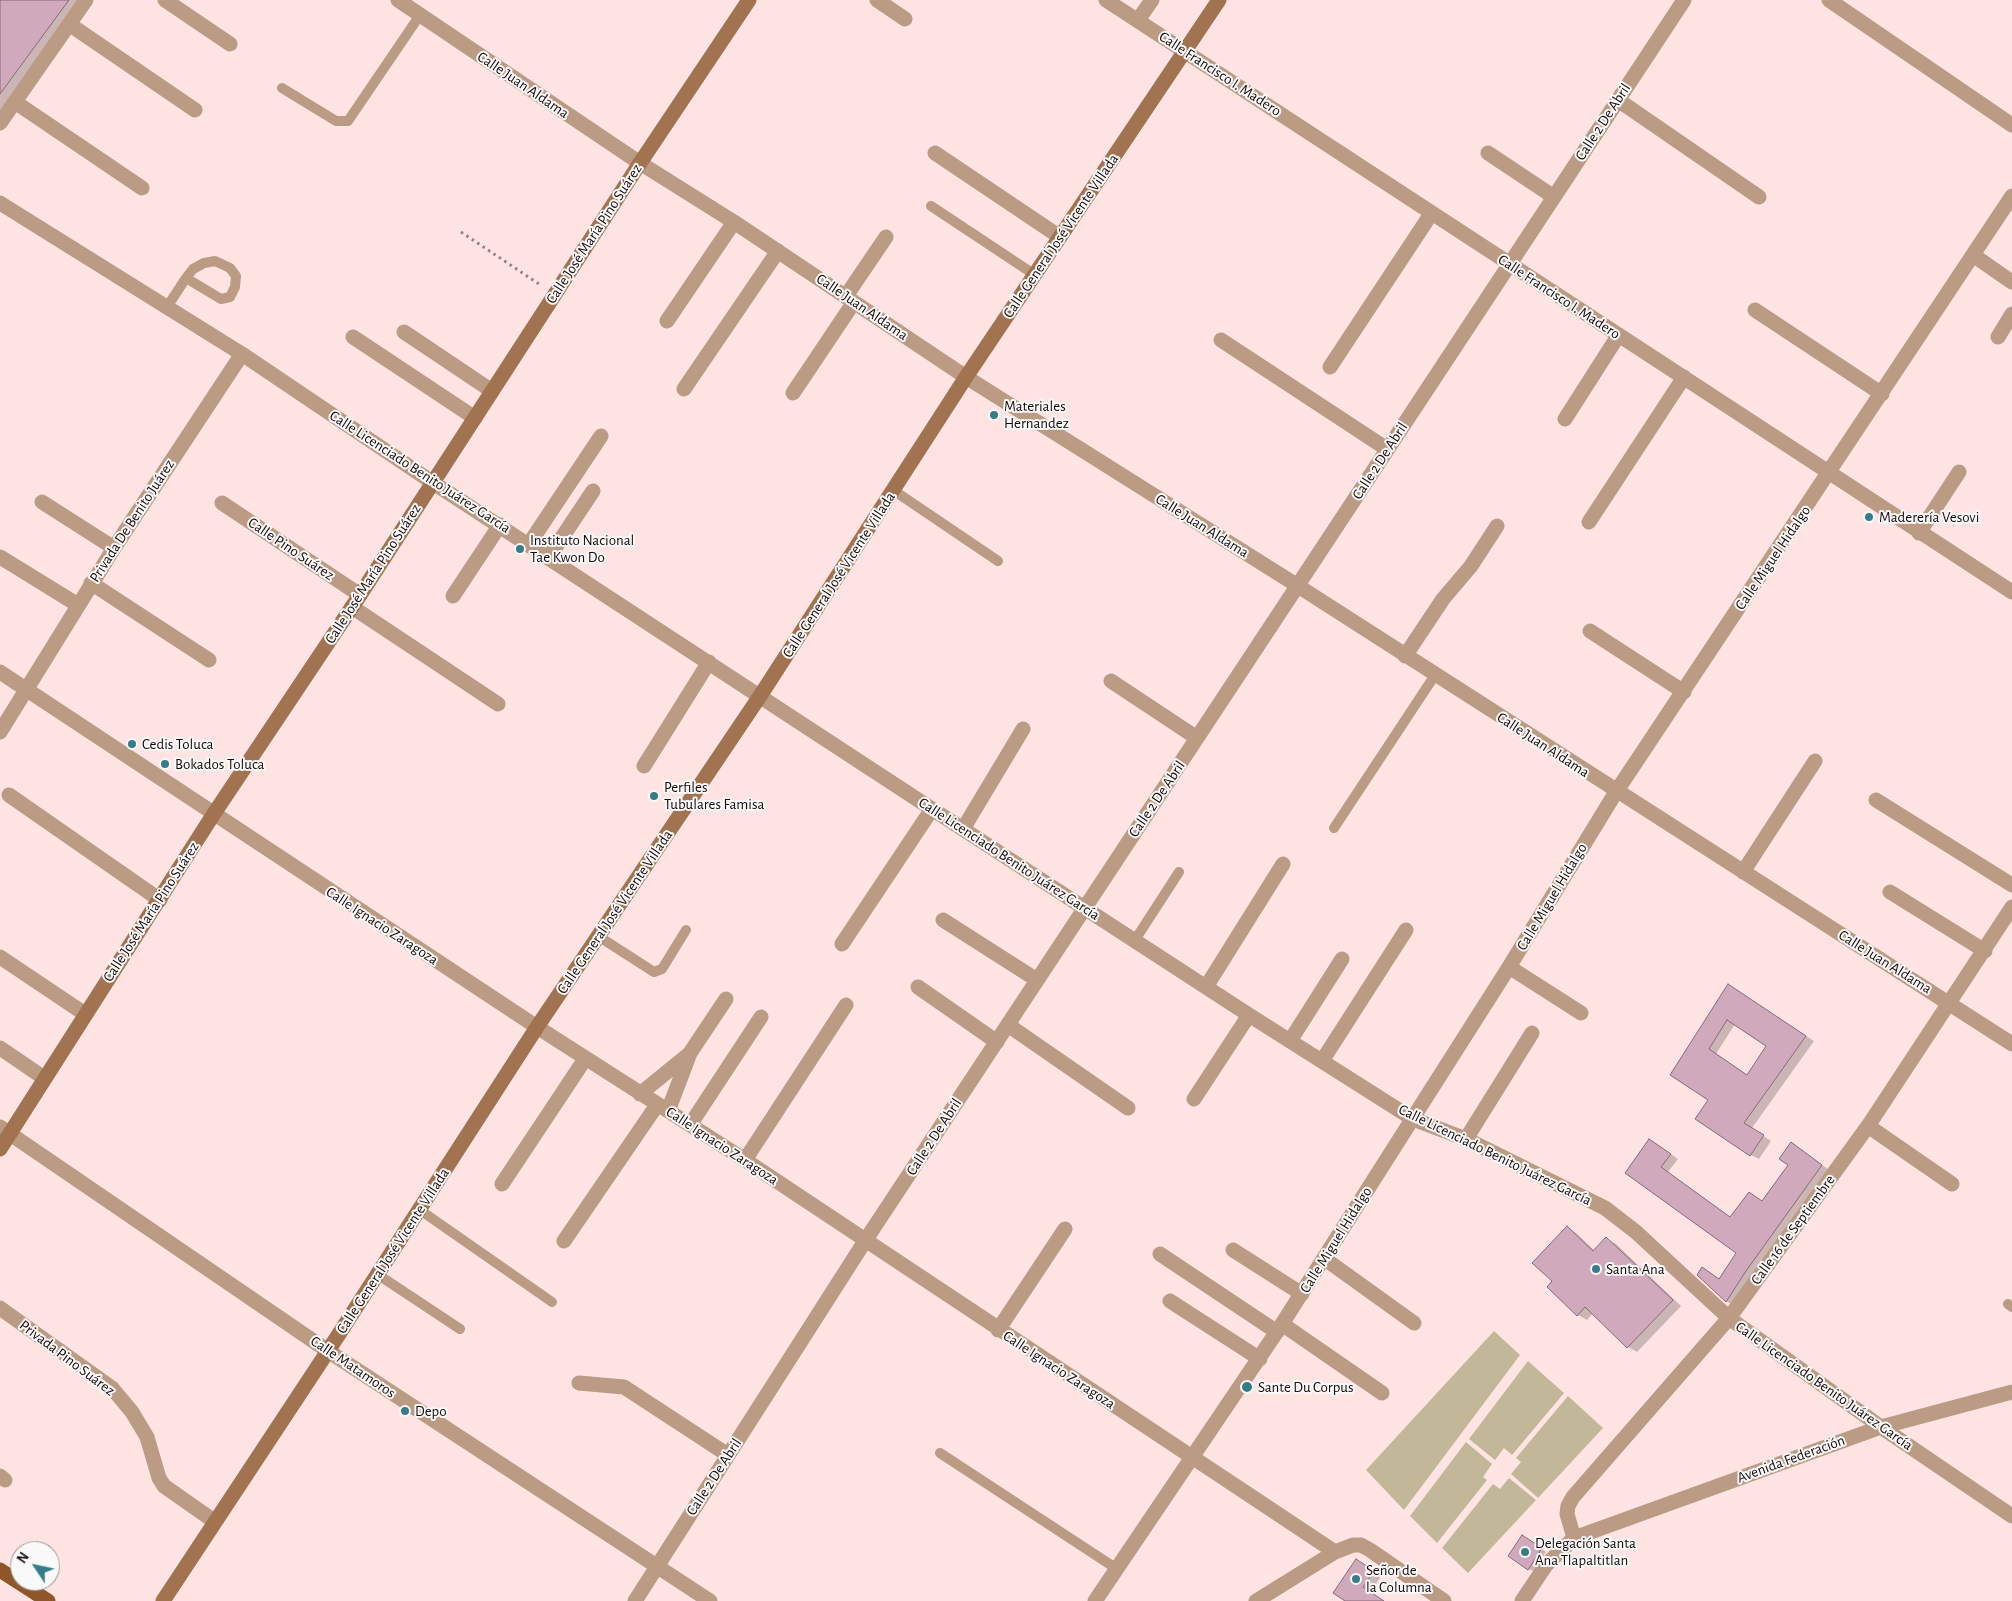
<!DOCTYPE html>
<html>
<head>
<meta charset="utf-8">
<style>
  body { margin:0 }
  #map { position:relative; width:2012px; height:1601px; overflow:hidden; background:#ffe4e3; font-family:"Alegreya Sans",sans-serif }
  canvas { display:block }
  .north { position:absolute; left:10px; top:1541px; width:50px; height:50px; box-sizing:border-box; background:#f9f9f9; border:1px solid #9f9999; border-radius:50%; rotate:304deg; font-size:14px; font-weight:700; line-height:20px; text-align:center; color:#180a0a }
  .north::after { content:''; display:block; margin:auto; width:18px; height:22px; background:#367d88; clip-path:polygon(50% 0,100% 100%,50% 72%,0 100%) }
</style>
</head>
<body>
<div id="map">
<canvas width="2012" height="1601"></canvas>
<div class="north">N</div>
</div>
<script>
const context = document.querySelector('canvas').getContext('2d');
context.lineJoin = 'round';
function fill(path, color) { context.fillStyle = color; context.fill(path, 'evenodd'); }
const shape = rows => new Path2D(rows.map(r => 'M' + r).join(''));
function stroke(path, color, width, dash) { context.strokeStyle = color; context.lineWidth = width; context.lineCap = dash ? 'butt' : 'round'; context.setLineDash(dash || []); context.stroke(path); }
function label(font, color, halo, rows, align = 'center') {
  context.font = font + ' "Alegreya Sans",sans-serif'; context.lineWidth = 4; context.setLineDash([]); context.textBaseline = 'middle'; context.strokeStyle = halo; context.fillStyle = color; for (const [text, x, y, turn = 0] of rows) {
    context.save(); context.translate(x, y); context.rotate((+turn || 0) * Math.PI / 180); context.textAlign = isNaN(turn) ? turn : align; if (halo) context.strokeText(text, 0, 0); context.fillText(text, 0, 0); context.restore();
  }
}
fill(shape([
  [1494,1331,1520,1355,1404,1510,1366,1470],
  [1528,1361,1564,1393,1512,1455,1504,1448,1495,1460,1469,1439],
  [1568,1396,1603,1428,1538,1498,1511,1474,1521,1462,1516,1458],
  [1466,1442,1492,1464,1483,1477,1487,1480,1437,1543,1410,1516],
  [1509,1478,1536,1500,1468,1573,1442,1548,1493,1484,1500,1489]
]), '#c2b899');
fill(shape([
  [0,0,92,0,0,126],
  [1736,990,1814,1041,1752,1128,1771,1141,1759,1159,1751,1155,1710,1099,1671,1074],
  [1735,1024,1768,1046,1748,1076,1716,1054],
  [1650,1140,1678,1159,1668,1172,1731,1218,1763,1202,1790,1165,1799,1148,1829,1170,1734,1306,1726,1301,1738,1252,1627,1172],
  [1567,1227,1576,1233,1595,1251,1606,1239,1616,1244,1681,1306,1637,1352,1628,1347,1593,1313,1587,1320,1578,1315],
  [1527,1539,1546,1552,1533,1571,1528,1569],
  [1364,1565,1381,1576,1370,1593,1383,1601,1347,1601]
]), '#0003');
const building = shape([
  [0,0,69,0,0,94,0,0],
  [1728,984,1806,1036,1744,1123,1764,1135,1750,1156,1695,1119,1708,1100,1670,1075,1728,984],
  [1727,1020,1766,1046,1747,1075,1709,1049,1727,1020],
  [1649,1139,1671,1154,1661,1167,1730,1217,1749,1192,1762,1201,1788,1165,1779,1159,1791,1142,1822,1165,1746,1271,1726,1302,1697,1275,1702,1267,1719,1279,1736,1253,1625,1173,1649,1139],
  [1567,1226,1593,1251,1606,1237,1673,1300,1627,1348,1585,1307,1577,1316,1547,1287,1552,1281,1532,1263,1567,1226],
  [1522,1535,1542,1548,1528,1570,1508,1556,1522,1535],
  [1356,1559,1374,1571,1363,1587,1384,1601,1345,1601,1333,1593,1356,1559]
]);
fill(building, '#d1a9bd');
stroke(building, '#896879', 1);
stroke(shape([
  [461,232,542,286]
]), '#978181', 3, [2.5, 4]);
stroke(shape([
  [282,88,336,121,348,121,420,15],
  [931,206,1035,275],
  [167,307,186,278,193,269,204,263,215,261,230,268,236,276,235,287,230,297,221,299,186,278],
  [893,490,998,561],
  [1334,828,1435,675],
  [598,936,654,972,662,969,686,930],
  [1135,940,1179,872],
  [420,1210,552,1302],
  [377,1274,460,1329],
  [2008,1304,2012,1307],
  [940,1453,1117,1569]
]), '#bb9b84', 10);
stroke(shape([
  [165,0,230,44],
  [398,0,640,163,734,222,966,377,1298,586,2012,1044],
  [877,0,905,19],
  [1106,0,2012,592],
  [1829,0,2012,125],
  [1138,20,1152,0],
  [69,24,195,110],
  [1618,100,1759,197],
  [15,102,142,188],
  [0,123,86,0],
  [935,153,1060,237],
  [1488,153,1554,197],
  [0,203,242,354,432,482,932,809,1249,1015,1413,1119,1466,1139,1605,1208,1636,1232,1729,1318,1881,1427,2012,1516],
  [1973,255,2012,282],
  [846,296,886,237],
  [1755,310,1882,394],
  [667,321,734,222],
  [404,332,492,391],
  [353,337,475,418],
  [1998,337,2012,314],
  [1221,340,1387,449],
  [1330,367,1431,214],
  [684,389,778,251],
  [793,393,854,302],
  [1565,419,1618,336],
  [42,502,114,548],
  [222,503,360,595],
  [1589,522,1684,377],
  [1919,533,1959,472],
  [529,544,601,436],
  [0,557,78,605],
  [549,557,593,491],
  [91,583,209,660],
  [453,596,500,525],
  [352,607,498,704],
  [1590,631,1684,692],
  [1405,656,1443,599,1471,566,1497,526],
  [0,672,537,1027,745,1160,1335,1552],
  [1111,681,1197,738],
  [0,732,114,548,242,354],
  [644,766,709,662],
  [9,795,160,900],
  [1876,800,2012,885],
  [963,829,1023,729],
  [1743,872,1815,761],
  [1890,892,1985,951],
  [943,920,1037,980],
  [842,944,932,809],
  [0,957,85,1014],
  [1509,967,1581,1013],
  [918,987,997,1042],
  [1206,987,1283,864],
  [1008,1025,1128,1108],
  [1290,1041,1342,959],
  [0,1048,44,1078],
  [1322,1061,1406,930],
  [640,1094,689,1054],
  [1194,1099,1249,1015],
  [668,1111,690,1053,726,999],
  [690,1125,761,1017],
  [1868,1126,1952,1184],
  [0,1127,328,1351,710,1601],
  [1466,1139,1532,1033],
  [745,1160,846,1005],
  [502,1184,585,1059],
  [564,1241,657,1105],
  [1233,1250,1302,1294],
  [1160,1254,1277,1332],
  [1325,1259,1414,1323],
  [1170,1301,1260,1359],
  [0,1308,112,1388,132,1412,147,1437,159,1478,164,1486,214,1521],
  [1282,1324,1382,1393],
  [998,1330,1065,1229],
  [579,1383,624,1387,728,1455],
  [0,1476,5,1480],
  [1574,1538,1567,1514,1568,1506,1573,1497,1729,1318,1868,1126,2012,907],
  [635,1601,865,1241,1684,0],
  [1095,1601,1282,1324,1509,967,1616,792,2012,196],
  [1256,1601,1335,1552,1353,1545,1361,1545,1370,1550,1444,1601],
  [1522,1601,1546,1565,1574,1538,1881,1427,2012,1392]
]), '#bb9b84', 15);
stroke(shape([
  [0,1149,213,815,360,595,640,163,749,0],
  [163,1601,328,1351,537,1027,760,696,966,377,1219,0]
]), '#a27351', 15);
stroke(shape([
  [0,1570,48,1601]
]), '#8f5629', 15);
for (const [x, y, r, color] of [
  [994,415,5,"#367d88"],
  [1869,517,5,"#367d88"],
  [520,549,5,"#367d88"],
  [132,744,5,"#367d88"],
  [165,764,5,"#367d88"],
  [654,796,5,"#367d88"],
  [1596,1269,5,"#367d88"],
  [1247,1387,6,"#367d88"],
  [405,1411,5,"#367d88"],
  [1525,1552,5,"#367d88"],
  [1356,1579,5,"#367d88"]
]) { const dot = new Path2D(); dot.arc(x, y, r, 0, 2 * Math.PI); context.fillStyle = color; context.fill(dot); stroke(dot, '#f9f9f9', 2); }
label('15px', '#180a0a', '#f9f9f9', [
  ["Calle Francisco I. Madero",1220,74,33],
  ["Calle Juan Aldama",523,85,34],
  ["Calle 2 De Abril",1603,122,-57],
  ["Calle José María Pino Suárez",594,234,-57],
  ["Calle General José Vicente Villada",1061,236,-56],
  ["Calle Francisco I. Madero",1559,297,33],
  ["Calle Juan Aldama",862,307,34],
  ["Calle 2 De Abril",1380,461,-57],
  ["Calle Licenciado Benito Juárez García",420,472,33],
  ["Privada De Benito Juárez",132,521,-57],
  ["Calle Juan Aldama",1202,526,32],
  ["Calle Pino Suárez",291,549,34],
  ["Calle Miguel Hidalgo",1773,558,-56],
  ["Calle José María Pino Suárez",373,574,-57],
  ["Calle General José Vicente Villada",839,575,-57],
  ["Calle Juan Aldama",1543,745,33],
  ["Calle 2 De Abril",1157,799,-56],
  ["Calle Licenciado Benito Juárez García",1009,859,33],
  ["Calle Miguel Hidalgo",1552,897,-59],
  ["Calle José María Pino Suárez",151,912,-57],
  ["Calle General José Vicente Villada",615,912,-56],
  ["Calle Ignacio Zaragoza",382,926,33],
  ["Calle Juan Aldama",1885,962,32],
  ["Calle 2 De Abril",934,1137,-57],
  ["Calle Ignacio Zaragoza",722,1146,33],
  ["Calle Licenciado Benito Juárez García",1495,1155,26],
  ["Calle 16 de Septiembre",1793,1230,-54],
  ["Calle Miguel Hidalgo",1336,1240,-58],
  ["Calle General José Vicente Villada",393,1251,-57],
  ["Privada Pino Suárez",67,1358,37],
  ["Calle Matamoros",353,1367,34],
  ["Calle Ignacio Zaragoza",1059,1370,33],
  ["Calle Licenciado Benito Juárez García",1824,1386,35],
  ["Avenida Federación",1791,1459,-20],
  ["Calle 2 De Abril",714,1477,-57]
]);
label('15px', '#180a0a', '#f9f9f9', [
  ["Materiales",1004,406],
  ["Hernandez",1004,423],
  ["Maderería Vesovi",1879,517],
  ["Instituto Nacional",530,540],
  ["Tae Kwon Do",530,557],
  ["Cedis Toluca",142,744],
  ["Bokados Toluca",175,764],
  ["Perfiles",664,787],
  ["Tubulares Famisa",664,804],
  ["Santa Ana",1606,1269],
  ["Sante Du Corpus",1258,1387],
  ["Depo",415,1411],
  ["Delegación Santa",1535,1543],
  ["Ana Tlapaltitlan",1535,1560],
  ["Señor de",1366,1570],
  ["la Columna",1366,1587]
], 'left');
</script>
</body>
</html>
